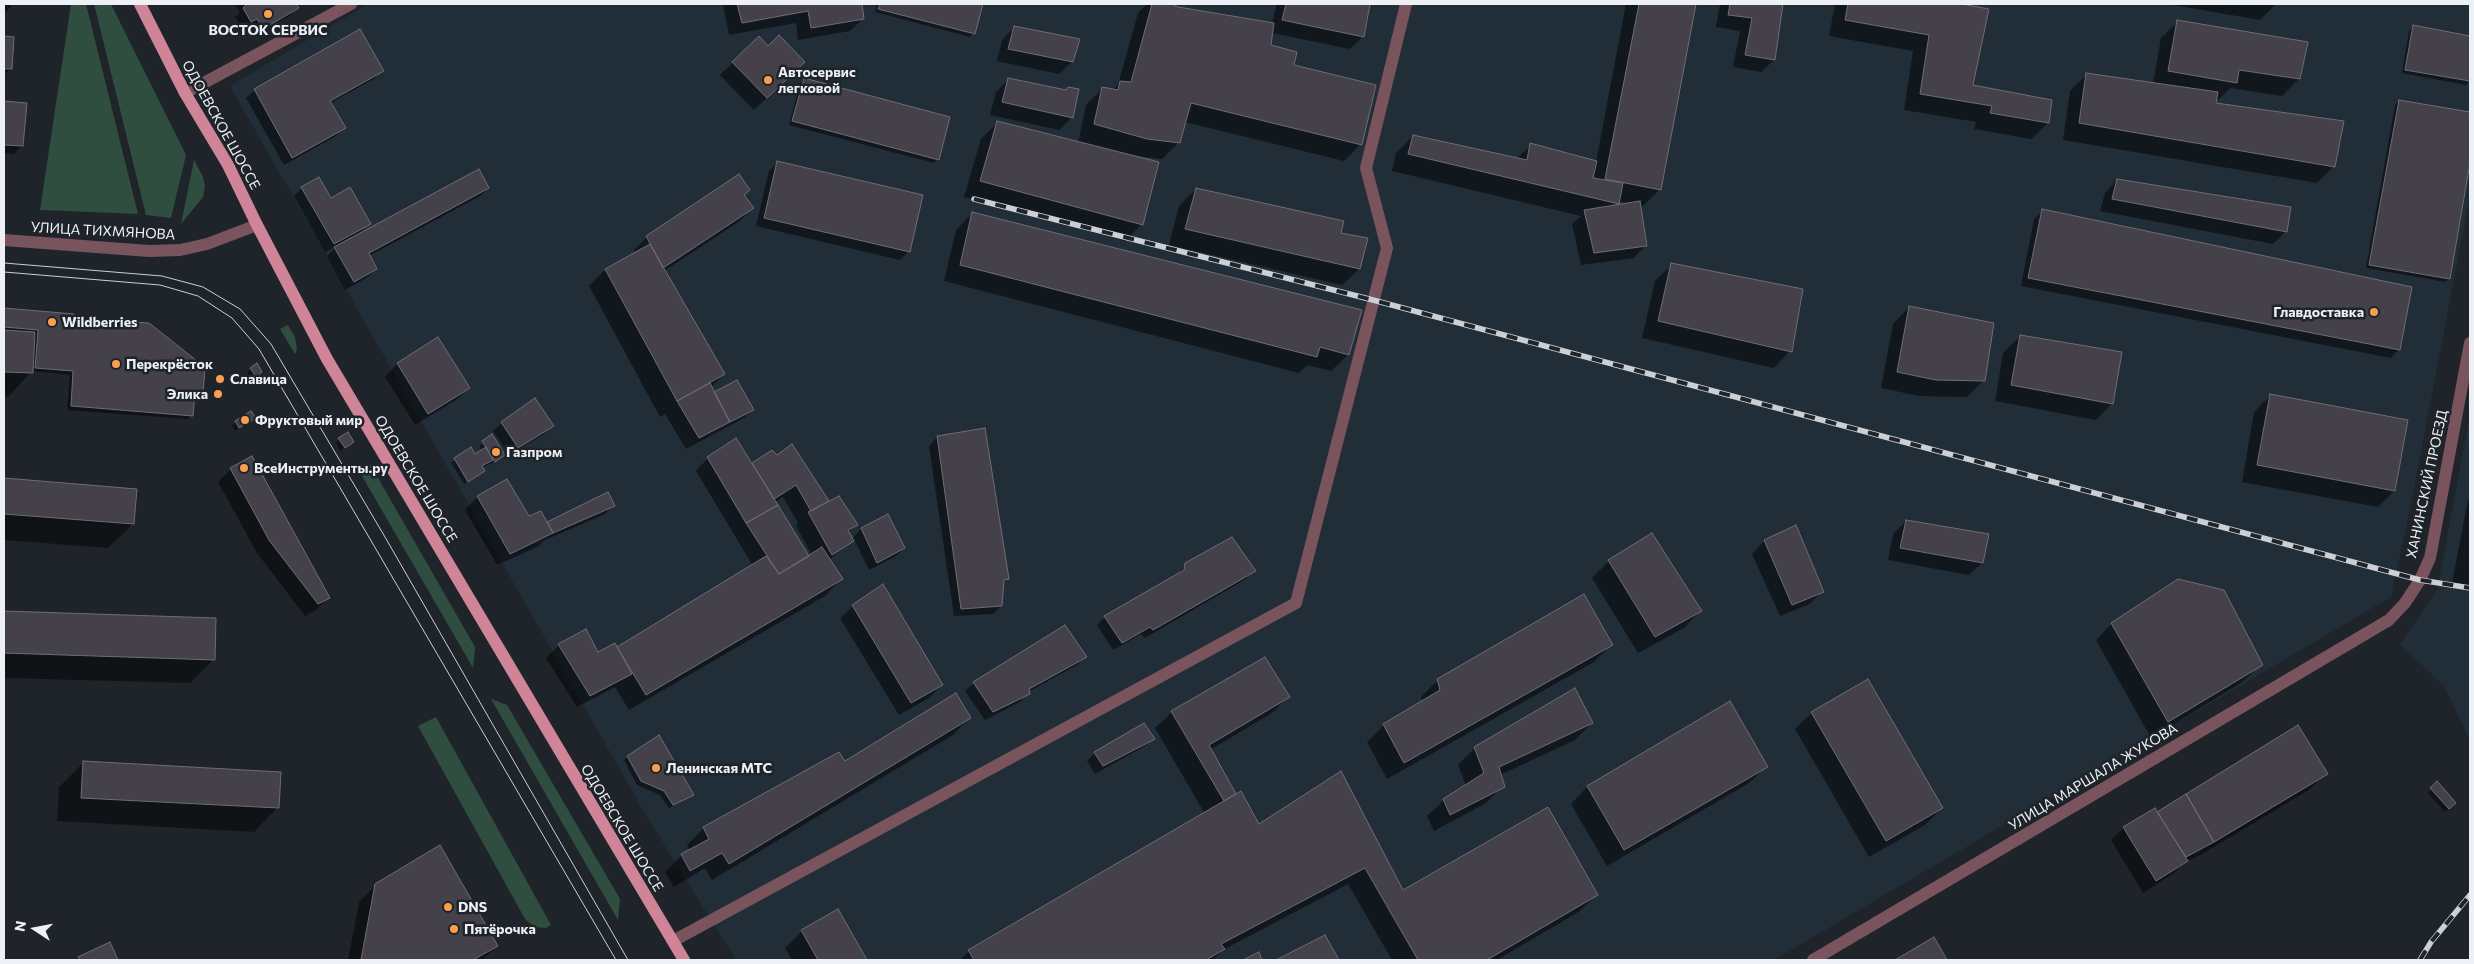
<!DOCTYPE html>
<html>
<head>
<meta charset="utf-8">
<style>
  body { margin:0 }
  #map { position:relative; width:2474px; height:964px; overflow:hidden; background:#1e242a; font-family:Commissioner,sans-serif }
  canvas { display:block }
  .frame { position:absolute; inset:0; border:5px solid #edf1f5; pointer-events:none }
  .north { position:absolute; left:10px; top:904px; width:50px; height:50px; -webkit-text-stroke:4px #1e242a; paint-order:stroke; rotate:281deg; font-size:14px; font-weight:700; line-height:20px; text-align:center; color:#edf1f5 }
  .north::after { content:''; display:block; margin:auto; width:18px; height:22px; background:#edf1f5; clip-path:polygon(50% 0,100% 100%,50% 72%,0 100%) }
</style>
</head>
<body>
<div id="map">
<canvas width="2474" height="964"></canvas>
<div class="frame"></div>
<div class="north">N</div>
</div>
<script>
const context = document.querySelector('canvas').getContext('2d');
context.lineJoin = 'round';
function fill(path, color) { context.fillStyle = color; context.fill(path, 'evenodd'); }
const shape = rows => new Path2D(rows.map(r => 'M' + r).join(''));
function stroke(path, color, width, dash) { context.strokeStyle = color; context.lineWidth = width; context.lineCap = dash ? 'butt' : 'round'; context.setLineDash(dash || []); context.stroke(path); }
function label(font, color, halo, rows, align = 'center') {
  context.font = font + ' Commissioner,sans-serif'; context.lineWidth = 5; context.setLineDash([]); context.textBaseline = 'middle'; context.strokeStyle = halo; context.fillStyle = color; for (const [text, x, y, turn = 0] of rows) {
    context.save(); context.translate(x, y); context.rotate((+turn || 0) * Math.PI / 180); context.textAlign = isNaN(turn) ? turn : align; if (halo) context.strokeText(text, 0, 0); context.fillText(text, 0, 0); context.restore();
  }
}
fill(shape([
  [368,4,2470,4,2470,196,2412,499,2391,597,1774,960,736,960,647,817,230,86],
  [2470,415,2470,741,2445,687,2400,644,2437,590]
]), '#212d37');
fill(shape([
  [71,4,86,4,138,214,40,210],
  [94,4,111,4,186,155,171,218,146,215],
  [194,160,203,177,205,186,203,197,181,224],
  [288,325,295,337,297,350,295,354,280,329],
  [370,464,475,647,473,668,358,469],
  [491,699,507,705,620,899,618,920],
  [436,717,551,925,546,928,534,927,525,919,418,726]
]), '#2f4e3f');
fill(shape([
  [4,4,13,4,5,13,4,13],
  [235,4,295,4,297,8,289,16,254,36,248,26,243,30,235,17,240,13],
  [723,4,860,4,863,19,850,31,798,40,796,23,729,35],
  [877,4,982,4,974,33,970,37,875,12],
  [1147,4,1169,4,1178,8,1272,23,1277,4,1369,4,1363,36,1350,49,1272,33,1270,46,1293,66,1361,144,1344,161,1185,122,1179,142,1162,159,1135,156,1142,224,1125,241,964,197,981,139,998,122,1078,143,1086,105,1103,88,1113,90,1118,85,1138,13],
  [1626,4,1695,4,1660,189,1643,206,1639,205,1646,245,1634,258,1581,265,1572,224,1581,216,1392,171,1396,153,1413,136,1516,159,1531,145,1596,162],
  [1618,201,1629,204,1617,206],
  [1720,4,1782,4,1774,60,1761,72,1733,67,1740,31,1716,27],
  [1835,4,1955,4,1987,10,1971,86,2048,123,2031,139,1974,129,1976,122,1904,110,1913,51,1829,36],
  [2167,4,2276,4,2260,20],
  [2178,22,2299,79,2282,96,2230,88,2219,99,2215,99,2215,104,2334,166,2317,183,2063,140,2070,91,2086,75,2153,84,2161,38],
  [1015,27,1072,62,1059,74,997,61,1002,40],
  [2413,27,2470,37,2470,79,2466,85,2402,73,2409,31],
  [4,38,13,38,10,69,7,73,4,72],
  [759,38,791,75,754,110,720,75],
  [382,70,374,79,330,103,344,128,336,136,284,165,246,98,255,90],
  [1009,79,1072,117,1059,130,990,115,996,92],
  [804,80,938,159,934,163,789,125,800,83],
  [2399,101,2470,114,2470,156,2449,279,2445,282,2366,268,2395,105],
  [4,102,25,104,22,146,14,154,4,153],
  [777,163,921,196,908,252,900,260,756,226,769,171],
  [2117,180,2286,231,2273,244,2100,211,2105,193],
  [302,188,330,199,369,223,357,236,488,188,480,196,369,256,376,269,368,277,345,290,327,256,337,246,325,252,294,196],
  [1196,189,1340,234,1367,239,1359,269,1342,285,1169,245,1179,206],
  [742,196,752,208,740,221,664,271,724,374,711,387,714,394,753,410,744,418,686,449,665,414,660,417,589,286,605,270,636,253,634,250,647,237],
  [2043,211,2399,349,2391,358,2021,286,2034,219],
  [972,214,1348,355,1331,371,1307,365,1299,373,944,281,956,230],
  [1672,265,1790,351,1774,368,1642,338,1655,281],
  [1909,307,1984,380,1967,397,1919,396,1881,388,1893,324],
  [4,309,73,315,73,319,202,392,198,396,193,395,191,415,188,419,67,410,70,375,32,371,8,397,4,396],
  [2020,337,2112,403,2096,420,1995,401,2003,353],
  [438,339,469,388,456,400,415,425,385,377,397,364],
  [251,369,257,376,252,379,247,372],
  [2271,395,2394,491,2378,507,2242,482,2254,412],
  [254,418,235,431,232,426,236,422],
  [502,423,553,426,544,434,509,455,493,431],
  [492,436,500,459,482,468,483,471,480,475,464,484,451,463,471,449,475,455,482,451,479,446],
  [937,437,1008,578,1003,583,1001,606,993,614,954,616,929,446],
  [339,439,352,442,340,451,336,443],
  [792,446,829,502,857,524,848,533,852,539,861,529,887,515,904,548,896,556,869,570,854,539,829,560,841,579,825,596,629,710,615,687,577,707,546,658,559,645,598,654,617,649,753,566,696,471,708,458,751,465,772,451,776,456],
  [783,497,798,523,796,526,812,555,809,557,775,502],
  [251,458,328,598,316,610,305,616,257,553,218,482,231,469],
  [4,479,135,490,133,524,108,548,4,540],
  [507,480,529,518,546,524,607,494,613,505,605,514,543,541,539,546,497,565,465,510,477,497],
  [2470,497,2470,587,2452,583,2468,500],
  [1906,521,1987,535,1982,563,1969,575,1888,560,1893,534],
  [1795,527,1822,591,1810,604,1780,616,1752,554,1764,541],
  [1609,561,1700,611,1684,628,1638,653,1592,578],
  [1186,564,1254,571,1246,579,1145,638,1141,634,1113,650,1097,625,1105,617,1177,576],
  [853,606,942,685,929,698,899,715,840,618],
  [4,612,215,619,214,659,190,683,4,678],
  [2112,623,2261,664,2244,681,2151,738,2096,640],
  [1064,626,1085,657,1077,665,1028,692,1020,702,985,720,965,691,974,683],
  [1611,645,1594,662,1387,779,1367,742,1384,725,1422,702,1421,697,1438,680],
  [1288,697,1272,713,1210,750,1235,796,1258,825,1340,773,1403,891,1597,894,1580,911,1497,960,1392,960,1348,884,1223,950,1213,960,960,960,969,951,1205,814,1155,728,1172,712],
  [1730,703,1766,767,1749,783,1607,866,1571,804,1587,787],
  [1812,713,1942,808,1925,825,1869,857,1795,729],
  [969,718,953,735,712,880,705,868,674,887,665,872,682,855,690,851,687,845,704,828,844,763],
  [1592,723,1575,740,1500,775,1503,786,1486,803,1434,831,1427,816,1444,800,1466,786,1458,765,1475,748],
  [1153,738,1145,746,1095,774,1087,761,1095,753],
  [628,757,692,795,669,808,660,795,637,785,624,760],
  [83,763,278,807,254,832,57,821,59,787],
  [2326,773,2309,790,2197,857,2185,862,2174,873,2143,893,2111,840,2124,828,2157,814],
  [2437,783,2454,803,2445,812,2428,793],
  [376,885,496,946,482,960,348,960,359,902],
  [838,910,866,960,792,960,785,948,802,931],
  [1324,937,1337,960,1279,960],
  [110,944,117,960,76,960,79,958]
]), '#0007');
const building = shape([
  [247,4,296,4,299,8,263,29,257,19,251,22,243,8,247,4],
  [737,4,862,4,864,19,811,28,808,11,742,23,737,4],
  [880,4,983,4,975,34,878,9,880,4],
  [1152,4,1172,4,1178,7,1274,23,1271,45,1297,52,1294,65,1376,85,1362,145,1191,103,1180,143,1147,139,1094,124,1102,87,1118,90,1120,81,1131,82,1152,4],
  [1286,4,1370,4,1364,37,1282,20,1286,4],
  [1639,4,1696,4,1661,190,1605,179,1639,4],
  [1730,4,1783,4,1775,60,1745,55,1752,18,1728,15,1730,4],
  [1848,4,1962,4,1989,9,1973,85,2052,100,2049,123,1990,113,1992,106,1920,94,1929,35,1845,20,1848,4],
  [2177,20,2308,42,2300,79,2239,70,2237,83,2168,71,2177,20],
  [2413,25,2470,36,2470,81,2405,70,2413,25],
  [1014,26,1080,39,1073,62,1008,49,1014,26],
  [360,29,384,71,330,101,346,128,292,158,254,89,360,29],
  [779,35,805,62,767,98,732,62,759,36,768,46,779,35],
  [4,36,14,37,12,69,4,69,4,36],
  [2086,73,2218,92,2216,103,2344,121,2335,167,2079,123,2086,73],
  [804,78,950,117,939,160,792,121,804,78],
  [1008,78,1066,90,1068,87,1079,89,1073,118,1002,102,1008,78],
  [2399,100,2470,112,2470,163,2450,279,2369,265,2399,100],
  [4,101,27,103,23,146,4,145,4,101],
  [997,121,1159,162,1143,225,980,181,997,121],
  [1413,135,1527,160,1530,143,1597,161,1593,178,1623,183,1619,204,1408,154,1413,135],
  [777,161,923,195,910,252,764,218,777,161],
  [479,169,489,188,369,253,377,269,354,282,334,247,479,169],
  [739,174,750,190,744,195,754,208,663,268,646,236,739,174],
  [319,177,331,198,350,187,371,224,334,244,301,187,319,177],
  [2117,179,2291,207,2287,232,2112,199,2117,179],
  [1196,188,1344,221,1341,233,1368,238,1360,269,1185,229,1196,188],
  [1640,201,1647,246,1594,253,1584,210,1640,201],
  [2042,209,2412,287,2400,350,2028,278,2042,209],
  [972,212,1362,310,1349,355,1320,347,1317,357,960,265,972,212],
  [650,244,725,374,677,401,605,269,650,244],
  [1671,263,1803,289,1792,352,1658,321,1671,263],
  [1909,306,1994,323,1985,381,1936,380,1897,372,1909,306],
  [4,308,74,314,74,318,149,323,197,361,197,369,205,370,203,392,195,392,193,416,71,406,73,371,35,368,38,330,4,327,4,308],
  [4,330,35,332,33,373,4,372,4,330],
  [2020,335,2122,352,2113,404,2011,385,2020,335],
  [438,337,470,388,428,414,397,363,438,337],
  [257,363,262,372,256,377,250,368,257,363],
  [737,380,754,410,730,422,714,392,737,380],
  [710,383,730,422,699,438,677,401,710,383],
  [2270,394,2408,420,2395,491,2257,465,2270,394],
  [535,398,554,426,518,448,501,422,535,398],
  [251,411,256,418,239,428,235,421,251,411],
  [985,428,1009,579,1004,580,1002,606,961,609,937,436,985,428],
  [348,432,354,442,345,448,338,438,348,432],
  [492,434,505,455,495,462,482,441,492,434],
  [736,438,778,505,746,523,707,457,736,438],
  [792,444,829,501,811,511,796,485,774,499,752,463,772,450,777,455,792,444],
  [471,447,475,454,486,447,493,460,482,466,485,471,468,482,454,458,471,447],
  [252,456,330,598,318,604,269,540,230,468,252,456],
  [4,478,137,489,134,524,4,514,4,478],
  [507,479,529,516,541,511,553,533,510,554,477,496,507,479],
  [608,492,615,506,553,533,547,522,608,492],
  [839,496,858,525,848,530,854,541,832,555,808,512,839,496],
  [778,505,809,556,779,574,746,523,778,505],
  [888,514,905,548,877,563,861,528,888,514],
  [1906,520,1989,534,1983,563,1900,548,1906,520],
  [1796,525,1824,592,1792,605,1764,540,1796,525],
  [1652,533,1702,611,1655,637,1608,560,1652,533],
  [1232,537,1256,571,1153,630,1150,627,1122,643,1104,616,1184,570,1185,563,1232,537],
  [822,547,843,579,646,695,617,647,766,556,779,574,822,547],
  [2178,579,2224,590,2263,665,2168,722,2111,623,2178,579],
  [883,584,943,685,911,703,852,605,883,584],
  [1584,594,1613,645,1404,763,1383,724,1440,690,1437,679,1584,594],
  [4,611,216,618,215,660,4,653,4,611],
  [1065,625,1087,657,1029,689,1030,694,993,712,973,682,1065,625],
  [586,629,598,652,615,643,632,674,590,696,558,644,586,629],
  [1265,657,1290,697,1209,745,1236,794,1224,801,1171,711,1265,657],
  [1868,679,1943,808,1886,841,1811,712,1868,679],
  [1575,688,1593,723,1499,767,1505,787,1450,815,1443,799,1484,773,1474,747,1575,688],
  [956,693,971,718,729,864,722,853,690,871,681,854,709,839,703,827,839,752,845,761,956,693],
  [1730,701,1768,767,1624,850,1587,786,1730,701],
  [1144,723,1155,739,1103,766,1094,752,1144,723],
  [2298,725,2328,774,2214,842,2186,794,2298,725],
  [659,735,694,795,673,805,664,791,641,781,627,756,659,735],
  [83,761,281,772,279,808,81,798,83,761],
  [1341,771,1403,890,1548,807,1598,895,1487,960,1418,960,1365,868,1221,944,1225,949,1206,960,974,960,968,950,1241,791,1259,824,1341,771],
  [2437,781,2456,803,2449,809,2430,788,2437,781],
  [2186,794,2214,842,2186,857,2157,812,2186,794],
  [2155,808,2188,861,2156,881,2123,827,2155,808],
  [440,845,498,946,473,960,361,960,375,884,440,845],
  [838,909,867,960,818,960,801,930,838,909],
  [1325,935,1339,960,1276,960,1325,935],
  [1934,937,1947,960,1895,960,1934,937],
  [110,942,118,960,80,960,78,957,110,942],
  [1259,952,1262,960,1243,960,1259,952]
]);
fill(building, '#45414a');
stroke(building, '#706c75', 1);
stroke(shape([
  [185,93,351,4],
  [4,240,149,251,180,250,207,244,257,225],
  [673,941,1296,603,1387,248,1366,168,1406,4],
  [1813,960,2389,620,2405,603,2420,580,2430,558,2470,343]
]), '#79545d', 12);
stroke(shape([
  [140,4,185,93,228,165,257,225,327,359,684,960]
]), '#cf8498', 12);
stroke(shape([
  [4,263,162,276,203,287,240,309,271,344,291,378,385,537,628,960],
  [4,272,160,285,198,296,232,318,259,349,616,960]
]), '#cbd0d4', 1);
const rail = shape([
  [974,199,1373,300,2420,580,2470,588],
  [2420,960,2431,942,2470,895]
]);
stroke(rail, '#cbd0d4', 5.5);
stroke(rail, '#1e242a', 4, [11]);
for (const [x, y, r, color] of [
  [268,14,5,"#f9a04d"],
  [768,80,5,"#f9a04d"],
  [2374,312,5,"#f9a04d"],
  [52,322,5,"#f9a04d"],
  [116,364,5,"#f9a04d"],
  [220,379,5,"#f9a04d"],
  [218,394,5,"#f9a04d"],
  [245,420,5,"#f9a04d"],
  [496,452,5,"#f9a04d"],
  [244,468,5,"#f9a04d"],
  [656,768,5,"#f9a04d"],
  [448,907,5,"#f9a04d"],
  [454,929,5,"#f9a04d"]
]) { const dot = new Path2D(); dot.arc(x, y, r, 0, 2 * Math.PI); context.fillStyle = color; context.fill(dot); stroke(dot, '#1e242a', 2); }
label('bold 14px', '#edf1f5', '#1e242a', [
  ["ВОСТОК СЕРВИС",268,30,"center"],
  ["Автосервис",778,72],
  ["легковой",778,88],
  ["Главдоставка",2364,312,"right"],
  ["Wildberries",62,322],
  ["Перекрёсток",126,364],
  ["Славица",230,379],
  ["Элика",208,394,"right"],
  ["Фруктовый мир",255,420],
  ["Газпром",506,452],
  ["ВсеИнструменты.ру",254,468],
  ["Ленинская МТС",666,768],
  ["DNS",458,907],
  ["Пятёрочка",464,929]
], 'left');
label('14px', '#edf1f5', '#1e242a', [
  ["ОДОЕВСКОЕ ШОССЕ",221,125,61],
  ["УЛИЦА ТИХМЯНОВА",103,231,3],
  ["ОДОЕВСКОЕ ШОССЕ",416,479,59],
  ["ХАНИНСКИЙ ПРОЕЗД",2427,484,-78],
  ["УЛИЦА МАРШАЛА ЖУКОВА",2093,777,-31],
  ["ОДОЕВСКОЕ ШОССЕ",622,828,59]
]);
</script>
</body>
</html>
